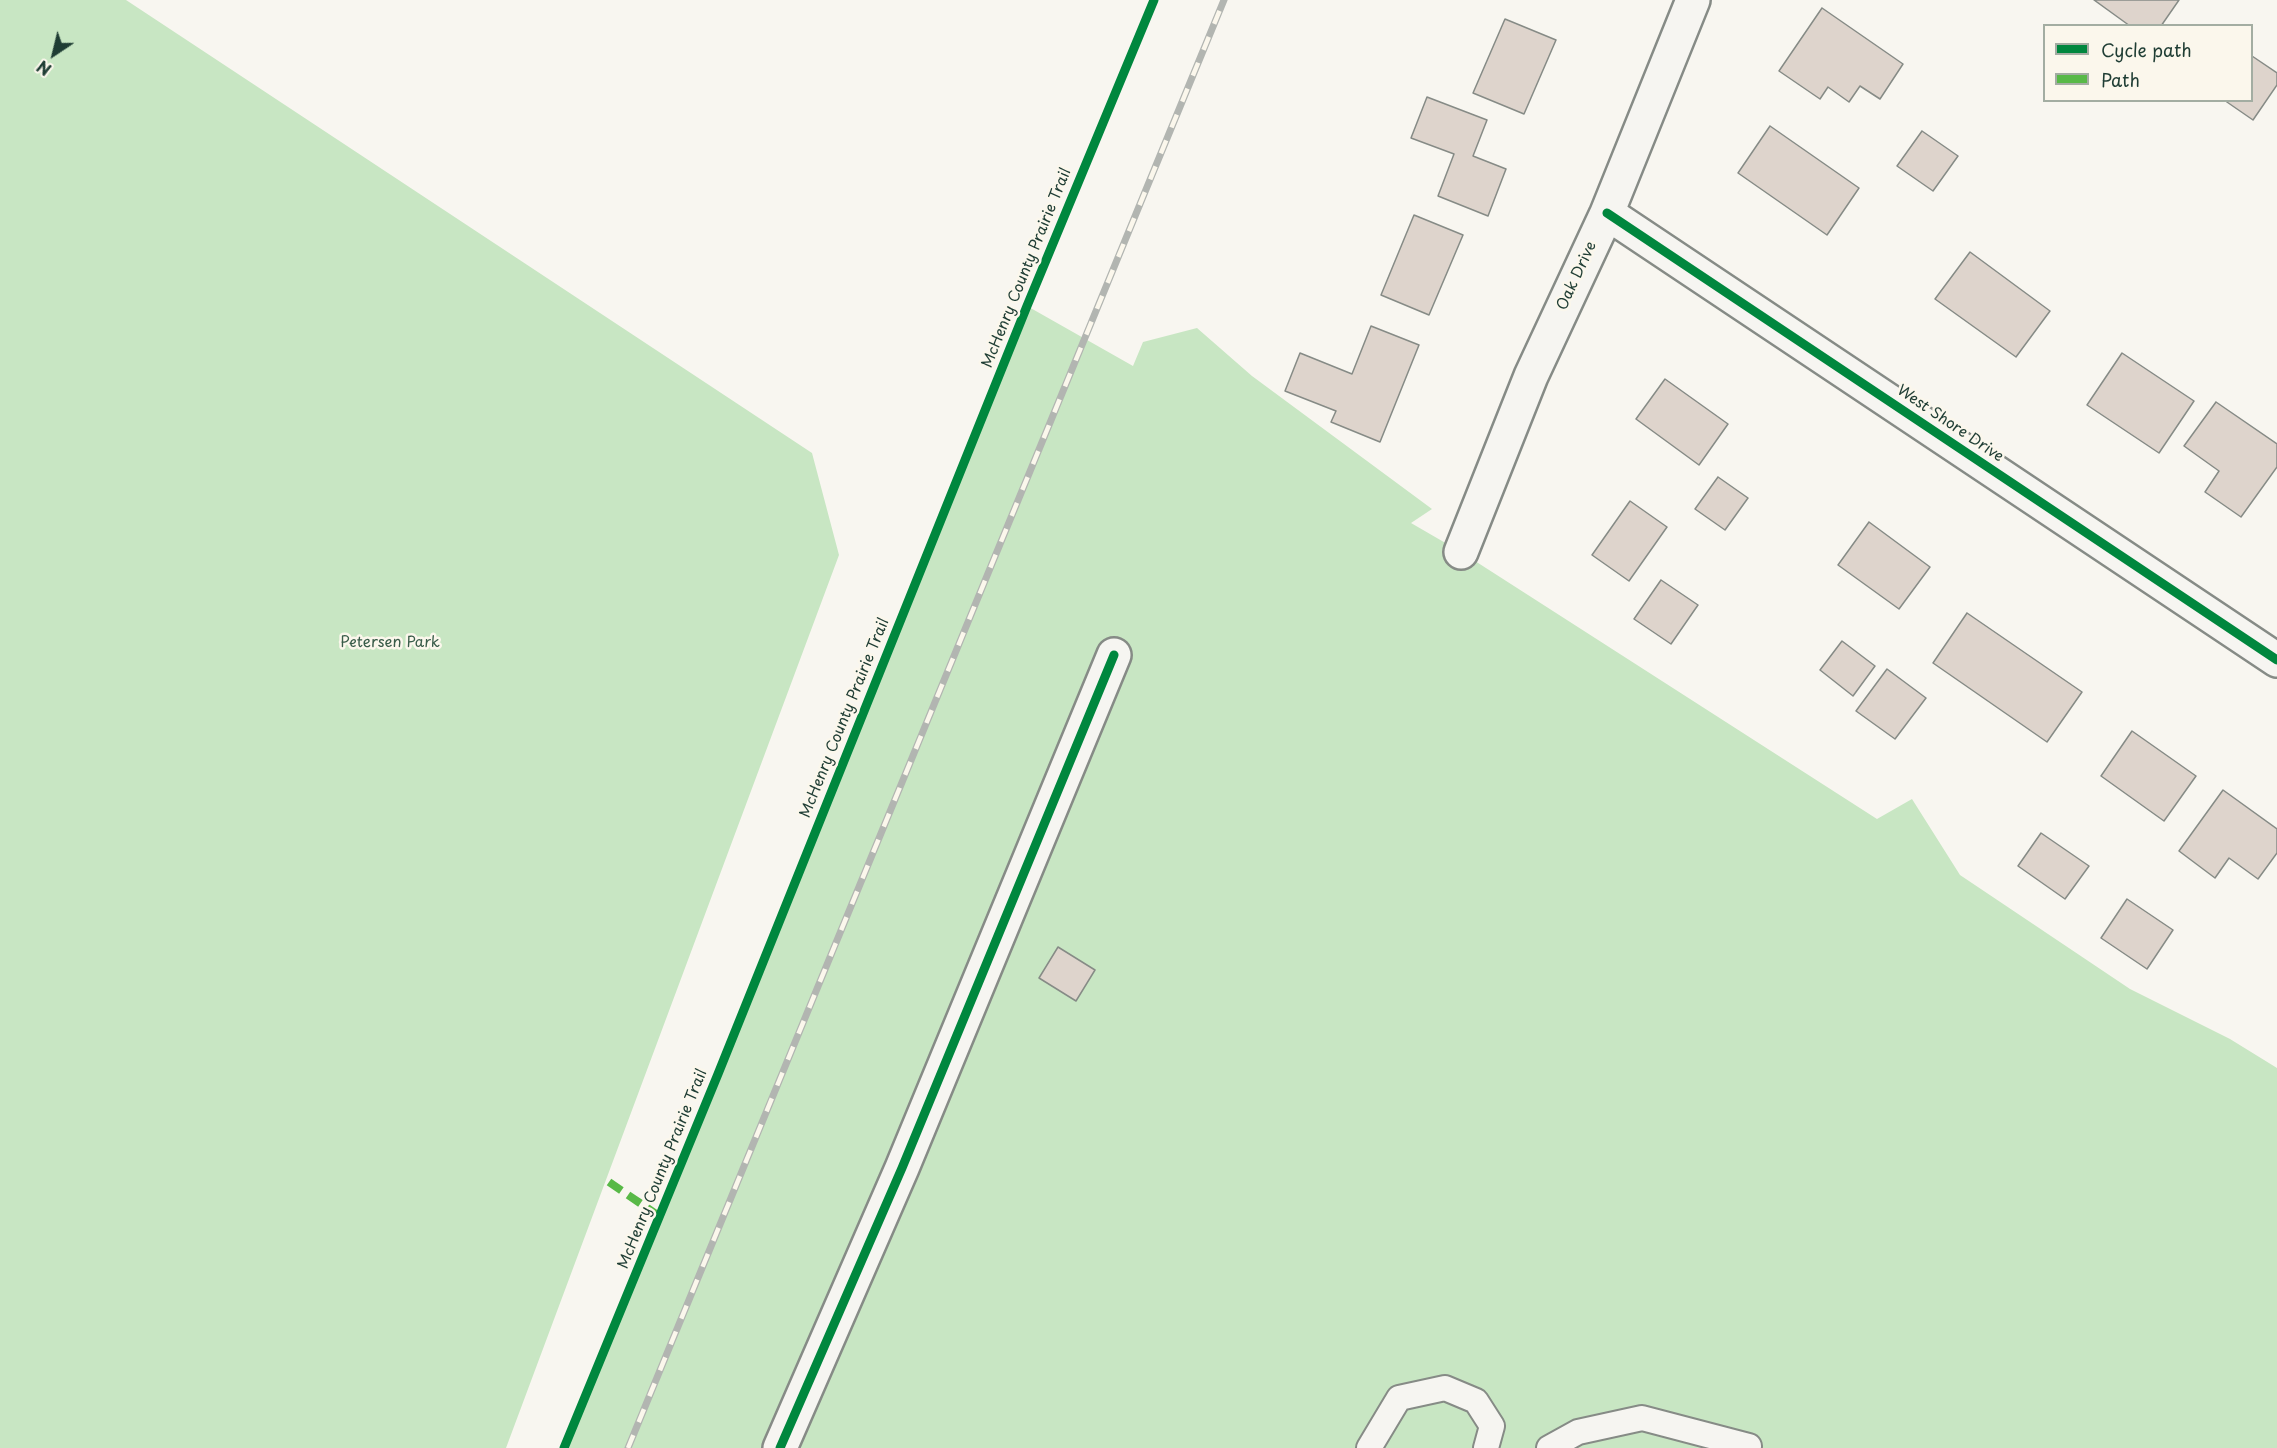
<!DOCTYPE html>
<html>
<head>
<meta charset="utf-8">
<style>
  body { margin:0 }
  #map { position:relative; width:2277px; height:1448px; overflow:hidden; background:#f8f6f0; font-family:"Playpen Sans",sans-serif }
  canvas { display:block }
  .legend { position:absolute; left:2043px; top:24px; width:210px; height:78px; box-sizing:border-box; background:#fbf7ec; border:2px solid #a3ada2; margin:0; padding:8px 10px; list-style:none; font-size:18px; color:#1f3d34 }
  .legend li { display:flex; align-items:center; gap:12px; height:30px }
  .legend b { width:30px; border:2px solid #a3ada2 }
  .north { position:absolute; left:24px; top:24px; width:60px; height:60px; -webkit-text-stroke:4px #fbf7ec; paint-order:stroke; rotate:215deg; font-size:16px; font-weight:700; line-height:24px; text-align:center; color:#1f3d34 }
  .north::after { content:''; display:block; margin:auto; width:21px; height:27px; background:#1f3d34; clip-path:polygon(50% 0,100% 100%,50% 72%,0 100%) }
</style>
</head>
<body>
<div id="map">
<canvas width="2277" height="1448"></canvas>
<ul class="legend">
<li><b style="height:8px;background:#00873e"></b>Cycle path</li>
<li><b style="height:8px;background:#58b947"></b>Path</li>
</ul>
<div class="north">N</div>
</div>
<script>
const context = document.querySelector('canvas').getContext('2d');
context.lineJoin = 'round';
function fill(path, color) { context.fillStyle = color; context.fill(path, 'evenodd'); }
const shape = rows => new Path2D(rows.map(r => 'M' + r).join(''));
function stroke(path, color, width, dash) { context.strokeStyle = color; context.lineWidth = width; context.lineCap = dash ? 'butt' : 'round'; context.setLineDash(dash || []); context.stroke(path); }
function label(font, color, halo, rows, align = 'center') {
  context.font = font + ' "Playpen Sans",sans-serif'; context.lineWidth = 5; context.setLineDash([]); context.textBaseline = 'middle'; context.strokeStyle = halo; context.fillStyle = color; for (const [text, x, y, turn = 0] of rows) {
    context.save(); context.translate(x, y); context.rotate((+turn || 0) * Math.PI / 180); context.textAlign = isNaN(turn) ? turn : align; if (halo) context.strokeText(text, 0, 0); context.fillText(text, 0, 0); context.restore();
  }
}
fill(shape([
  [0,0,126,0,812,453,839,555,506,1448,0,1448],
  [1027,306,1133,366,1143,342,1197,328,1252,376,1432,509,1411,523,1461,552,1877,819,1912,799,1960,875,2130,989,2230,1039,2277,1068,2277,1448,562,1448]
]), '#c8e6c3');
const building = shape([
  [2094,0,2179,0,2161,26,2130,26,2094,0],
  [1822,8,1903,64,1880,99,1860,86,1849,102,1828,87,1820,99,1779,71,1822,8],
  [1505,19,1556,40,1524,114,1473,93,1505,19],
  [2252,56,2277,73,2277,85,2253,120,2224,100,2252,100,2252,56],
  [1427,97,1487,120,1473,156,1506,169,1488,216,1438,196,1454,154,1411,138,1427,97],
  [1770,126,1859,188,1827,235,1738,173,1770,126],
  [1922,131,1958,156,1933,191,1897,166,1922,131],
  [1414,215,1463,235,1429,315,1381,295,1414,215],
  [1970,252,2050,311,2016,357,1935,299,1970,252],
  [1371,326,1419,345,1380,442,1331,422,1336,411,1285,391,1300,353,1352,374,1371,326],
  [2122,353,2194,401,2159,453,2087,405,2122,353],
  [1665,379,1728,424,1699,465,1636,419,1665,379],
  [2216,402,2277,444,2277,467,2241,517,2205,492,2219,471,2184,446,2216,402],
  [1718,477,1748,498,1725,530,1695,509,1718,477],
  [1630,501,1667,527,1629,581,1592,555,1630,501],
  [1869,522,1930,567,1899,609,1838,565,1869,522],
  [1661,580,1698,605,1671,644,1634,619,1661,580],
  [1967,613,2082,692,2047,742,1933,663,1967,613],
  [1842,641,1875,666,1853,696,1820,670,1842,641],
  [1887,669,1926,698,1895,739,1856,711,1887,669],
  [2132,731,2196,776,2164,821,2101,776,2132,731],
  [2223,790,2277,829,2277,853,2258,879,2229,858,2215,878,2179,851,2223,790],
  [2041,833,2089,866,2065,899,2018,866,2041,833],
  [2127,899,2173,930,2147,969,2101,938,2127,899],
  [1058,947,1095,970,1076,1001,1039,978,1058,947]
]);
fill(building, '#ded4cc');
stroke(building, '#868b86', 1.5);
const service = shape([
  [1369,1448,1399,1398,1445,1388,1476,1401,1492,1426,1486,1448],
  [1549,1448,1578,1432,1642,1418,1749,1446]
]);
const minor = shape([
  [1607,213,2277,660],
  [1461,552,1531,376,1607,213,1693,0],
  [780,1448,902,1168,1114,655]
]);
stroke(service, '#868b86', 28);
stroke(minor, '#868b86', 38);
stroke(service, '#f6f5f1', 24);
stroke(minor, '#f6f5f1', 33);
const rail = shape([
  [628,1448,1224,0]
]);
stroke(rail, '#b2b5b1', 7);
stroke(rail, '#fbf7ec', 4.5, [14]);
stroke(shape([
  [609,1182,659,1216]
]), '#58b947', 8, [15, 8]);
stroke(shape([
  [1607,213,2277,660],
  [564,1448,718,1074,1027,306,1154,0],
  [780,1448,902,1168,1114,655]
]), '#00873e', 9);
label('15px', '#1f3d34', '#fbf7ec', [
  ["McHenry County Prairie Trail",1027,268,-68],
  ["Oak Drive",1577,276,-65],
  ["West Shore Drive",1950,424,34],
  ["McHenry County Prairie Trail",845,718,-68],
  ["McHenry County Prairie Trail",663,1169,-68]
]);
label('15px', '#395c49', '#fbf7ec', [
  ["Petersen Park",390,643]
]);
</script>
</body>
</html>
